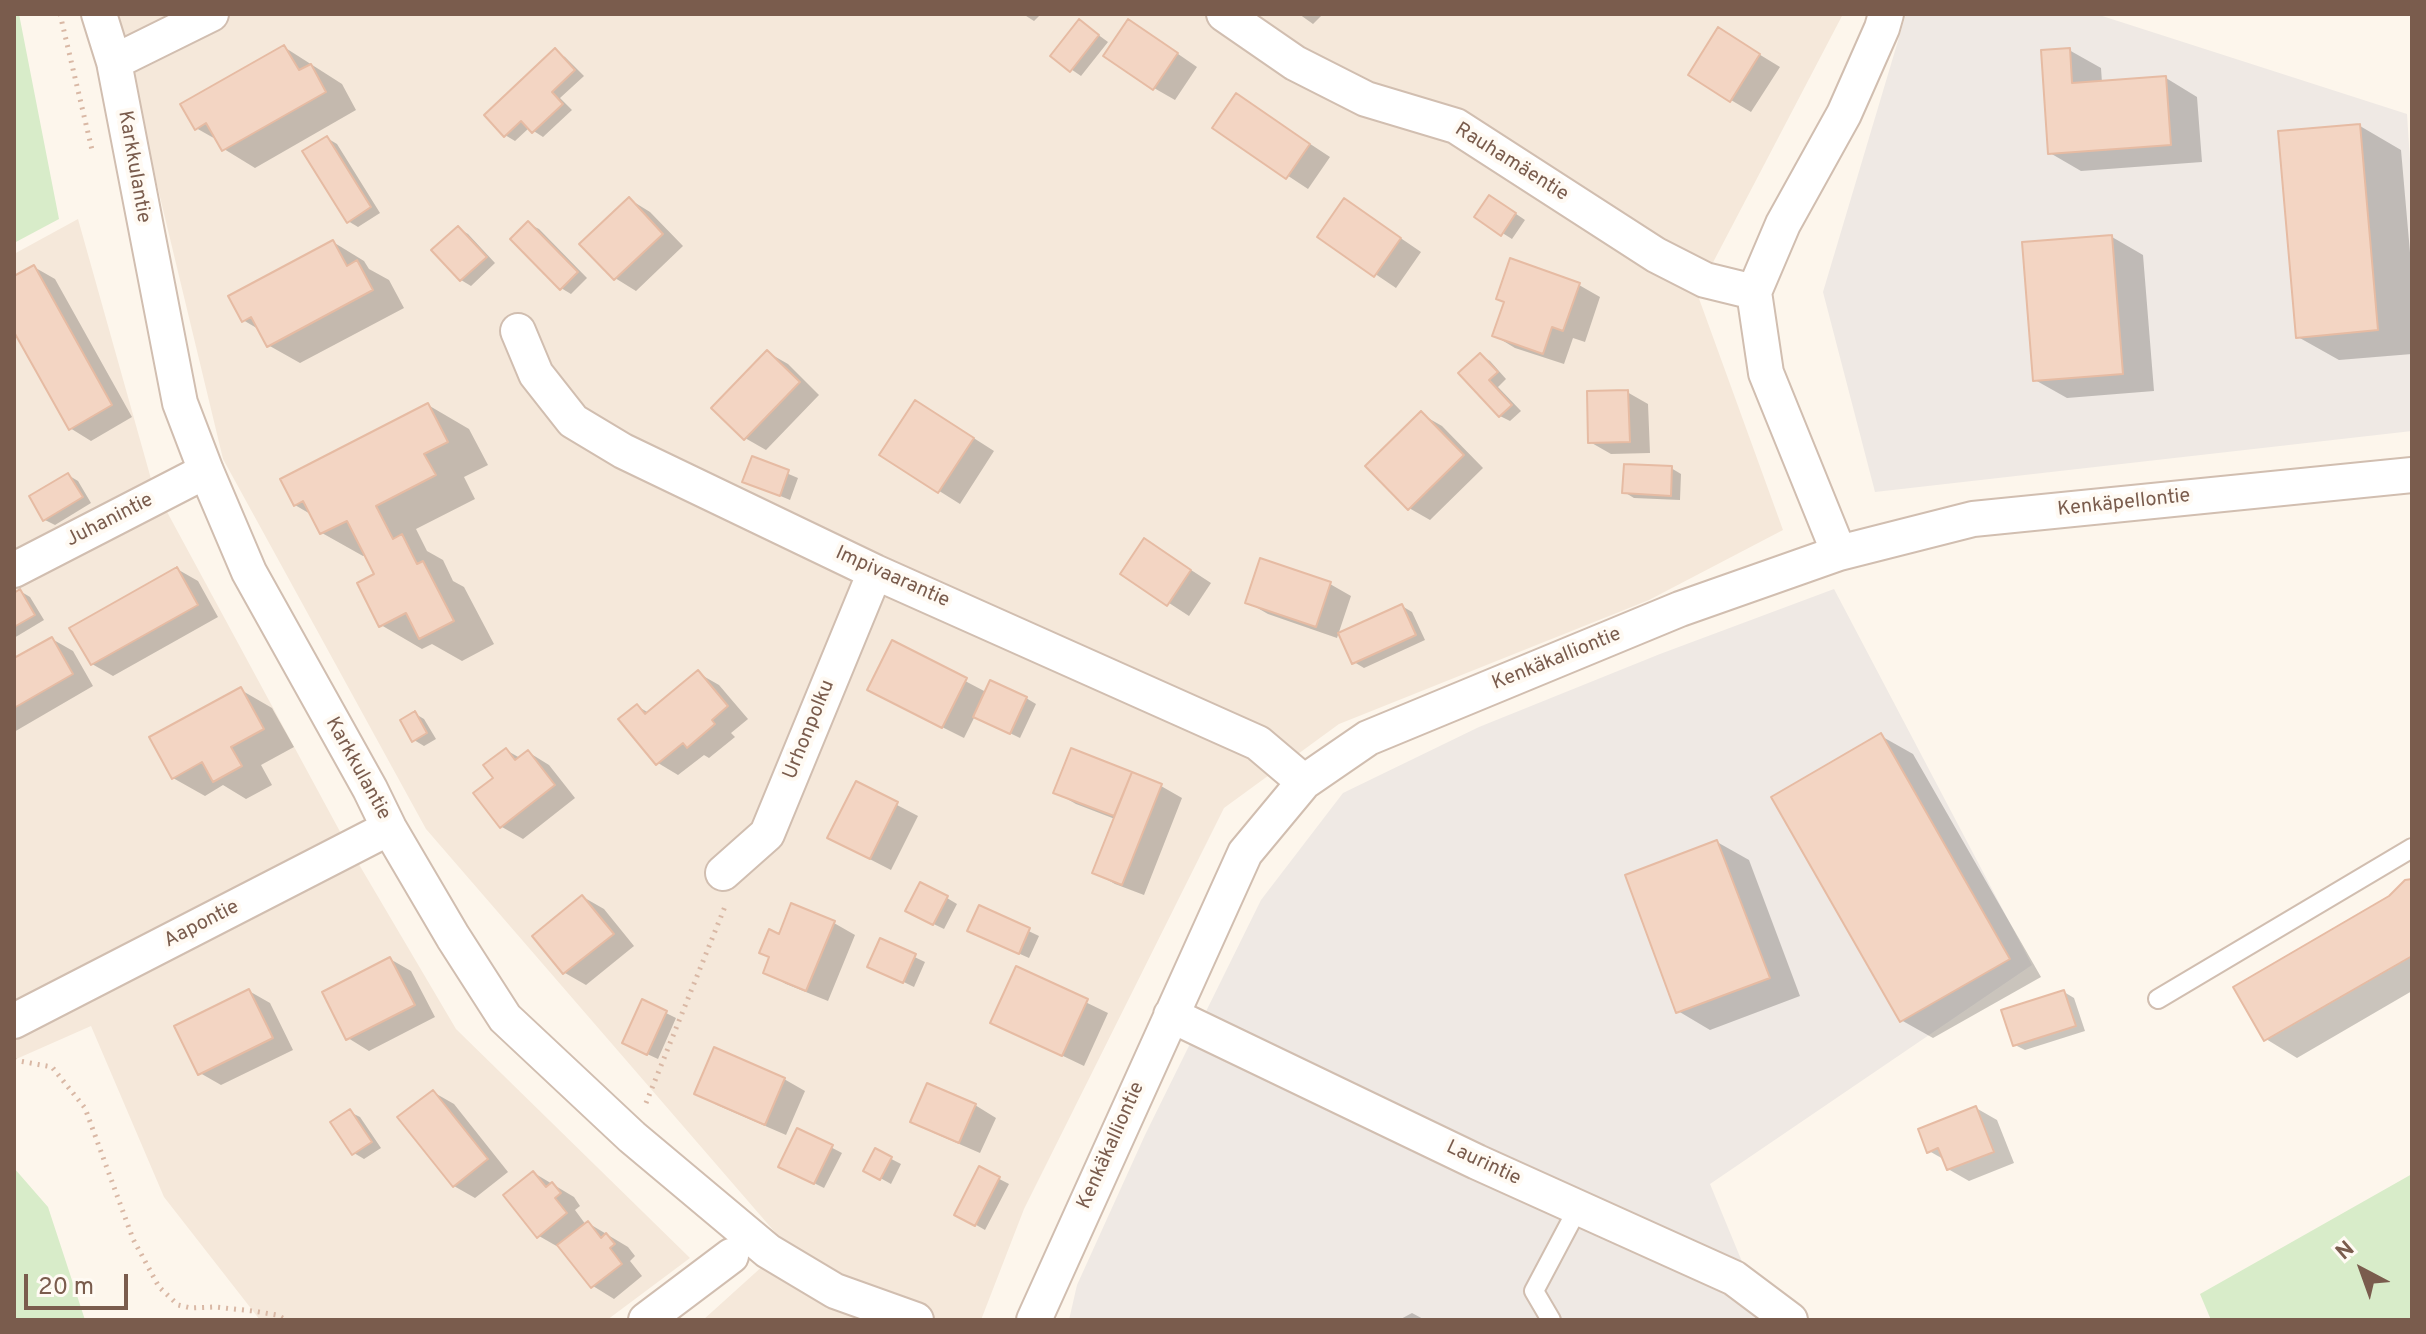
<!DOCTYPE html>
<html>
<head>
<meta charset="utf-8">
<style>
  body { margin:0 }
  #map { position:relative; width:2426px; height:1334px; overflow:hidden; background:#fdf6ec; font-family:Overpass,sans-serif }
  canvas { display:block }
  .frame { position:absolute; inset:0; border:16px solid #7a5c4d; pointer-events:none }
  .north { position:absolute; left:2322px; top:1230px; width:80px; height:80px; -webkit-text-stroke:6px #fffaf3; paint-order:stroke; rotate:319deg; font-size:22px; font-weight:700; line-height:32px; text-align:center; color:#7a5c4d }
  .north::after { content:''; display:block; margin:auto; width:28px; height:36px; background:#7a5c4d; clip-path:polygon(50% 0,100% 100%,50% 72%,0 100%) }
  .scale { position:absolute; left:24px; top:1274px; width:104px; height:36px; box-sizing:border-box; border:4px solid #7a5c4d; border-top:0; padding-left:10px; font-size:24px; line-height:28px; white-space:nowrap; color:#7a5c4d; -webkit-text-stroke:6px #fffaf3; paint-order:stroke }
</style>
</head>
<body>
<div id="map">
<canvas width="2426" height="1334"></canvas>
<div class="frame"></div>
<div class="north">N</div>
<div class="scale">20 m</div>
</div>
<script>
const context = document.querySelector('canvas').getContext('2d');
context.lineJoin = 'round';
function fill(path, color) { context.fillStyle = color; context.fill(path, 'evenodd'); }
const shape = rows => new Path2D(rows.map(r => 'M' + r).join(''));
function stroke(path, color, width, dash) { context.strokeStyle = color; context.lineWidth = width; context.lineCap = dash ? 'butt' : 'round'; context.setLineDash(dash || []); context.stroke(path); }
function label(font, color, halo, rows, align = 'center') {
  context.font = font + ' Overpass,sans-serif'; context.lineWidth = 8; context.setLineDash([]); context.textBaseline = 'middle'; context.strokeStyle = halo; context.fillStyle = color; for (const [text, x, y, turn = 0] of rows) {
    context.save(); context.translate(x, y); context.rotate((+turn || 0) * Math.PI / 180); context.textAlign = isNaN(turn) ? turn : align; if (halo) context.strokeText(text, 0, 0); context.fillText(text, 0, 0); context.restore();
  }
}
fill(shape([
  [116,14,1843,14,1697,293,1783,530,1649,600,1339,724,1224,808,1024,1209,981,1320,703,1320,786,1245,426,829,223,459],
  [78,219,153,486,344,839,456,1029,690,1258,607,1320,260,1320,164,1197,91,1026,14,1060,14,254]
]), '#f5e8da');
fill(shape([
  [1906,14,2096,14,2407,114,2412,191,2412,431,1875,492,1823,292],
  [1834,589,2032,965,1710,1184,1766,1320,1069,1320,1077,1285,1145,1135,1261,900,1343,793,1479,727,1660,654]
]), '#efe9e4');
fill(shape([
  [14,14,19,14,59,219,14,243],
  [14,1168,48,1207,85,1320,14,1320],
  [2412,1174,2412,1320,2211,1320,2200,1294]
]), '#d8ecc9');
fill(shape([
  [1023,14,1041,14,1034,21],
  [1299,14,1323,14,1313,24],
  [1089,28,1108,42,1081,76,1052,56],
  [1149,34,1197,67,1175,100,1154,88],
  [1739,42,1780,67,1751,112,1731,100],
  [284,47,342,84,356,110,255,168,224,149,219,141,196,128],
  [2069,50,2101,68,2102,83,2166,78,2197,97,2202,162,2081,171,2050,153],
  [555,51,565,57,584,76,560,98,572,110,543,137,529,128,515,141,505,135],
  [1236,95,1330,157,1308,189,1214,127],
  [2360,126,2401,150,2412,275,2412,354,2339,360,2298,337],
  [327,138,337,144,380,213,358,227,348,221],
  [629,199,650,212,683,246,636,291,615,278],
  [1345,200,1421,252,1396,288,1319,236],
  [1500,203,1525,220,1512,239,1477,217],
  [529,224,539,229,587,278,571,294,561,288],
  [458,228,468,234,495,263,471,286,461,280],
  [2112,237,2143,255,2154,391,2067,398,2035,380],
  [333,242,364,261,369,269,389,280,404,308,300,363,268,345,260,330,243,320],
  [34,267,55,279,132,417,91,441,70,428,14,328,14,278],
  [1579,285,1600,297,1585,342,1573,338,1564,364,1515,348,1495,336],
  [767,352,788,364,819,395,766,450,745,438],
  [1480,355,1490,361,1506,379,1498,387,1521,411,1510,421,1500,416],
  [1627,392,1648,404,1650,453,1611,454,1590,442],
  [428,405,469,429,488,465,464,477,475,499,416,529,427,551,443,560,453,581,464,587,494,644,462,661,432,644,422,649,381,625,376,575,366,555,363,556,322,533,312,515,295,505],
  [936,414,994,451,960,504,882,455],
  [1421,414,1442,426,1483,468,1430,520,1409,508],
  [753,459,798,478,790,500,745,481],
  [1671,468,1681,474,1680,500,1634,498,1624,492],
  [68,475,78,481,91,503,55,525,45,520],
  [1165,553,1211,583,1189,616,1123,573],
  [177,569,198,581,218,617,113,676,92,664],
  [1330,584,1351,596,1337,638,1268,614,1247,602],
  [20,591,30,597,44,620,14,638,14,595],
  [1402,606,1412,612,1425,640,1364,668,1354,662],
  [52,639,73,651,93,686,14,732,14,660],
  [893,643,986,692,1026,698,1036,704,1020,738,975,716,964,738,890,701],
  [698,673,719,685,748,719,731,733,735,737,709,758,704,755,678,775,658,763,637,706,649,713],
  [241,690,272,708,294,747,261,765,272,785,246,799,223,785,205,796,173,778],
  [414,713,424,719,436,739,424,746,414,740],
  [1881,736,1913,754,2041,977,1933,1038,1901,1020],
  [506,750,520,758,528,752,549,765,575,798,523,839,502,827,476,794,495,778],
  [1072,751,1161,786,1182,798,1144,895,1115,884,1094,872,1115,819,1076,804,1055,792],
  [857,784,918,816,891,870,850,849],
  [1717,842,1749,860,1800,996,1710,1030,1678,1011],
  [2412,881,2412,991,2297,1058,2266,1039,2390,898],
  [583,897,604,909,634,946,586,985,565,973,535,936],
  [947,898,957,904,944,929,917,916],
  [980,908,1039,936,1029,958,980,936],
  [834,923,855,935,828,1001,786,984,765,972],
  [881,941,925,962,914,987,877,969],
  [390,959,411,971,435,1017,369,1051,348,1038],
  [1017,969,1108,1013,1084,1066,992,1022],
  [249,991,270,1003,293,1050,221,1085,200,1073],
  [2064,992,2074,998,2085,1031,2025,1050,2015,1045],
  [666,1013,676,1018,658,1059,634,1048],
  [784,1079,805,1091,786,1135,717,1105,696,1093],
  [433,1092,454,1104,508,1172,475,1198,454,1186],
  [975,1105,996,1118,980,1153,934,1133,913,1121],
  [1976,1108,1997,1120,2014,1163,1969,1181,1948,1169,1945,1160,1929,1151],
  [350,1112,360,1117,381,1148,364,1159,354,1153],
  [798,1130,842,1153,824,1188,790,1171],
  [876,1151,901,1164,891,1184,866,1170],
  [980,1169,1009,1184,985,1230,957,1214],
  [534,1173,574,1197,580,1206,575,1210,586,1225,588,1223,628,1247,635,1256,630,1261,642,1276,614,1299,593,1286,560,1248,539,1236],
  [1412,1313,1425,1320,1399,1320]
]), '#0003');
const building = shape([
  [1079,19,1099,35,1070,72,1050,56,1079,19],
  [1128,19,1178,53,1153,90,1103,56,1128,19],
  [1718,27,1760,54,1730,102,1688,75,1718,27],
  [284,45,299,70,311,64,326,92,222,151,206,123,195,130,180,104,284,45],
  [555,48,575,70,552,92,563,104,532,133,521,121,504,137,484,115,555,48],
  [2070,48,2072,83,2166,76,2171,145,2048,154,2041,50,2070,48],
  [1236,93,1310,144,1286,179,1212,128,1236,93],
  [2360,124,2378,330,2296,338,2278,131,2360,124],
  [327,136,371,207,347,223,302,151,327,136],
  [1489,195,1516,213,1501,236,1474,217,1489,195],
  [629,197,663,234,614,280,579,244,629,197],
  [1344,198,1401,238,1374,277,1317,237,1344,198],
  [528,221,578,272,560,290,510,239,528,221],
  [458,226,487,257,460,281,431,250,458,226],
  [2112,235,2123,374,2033,381,2022,242,2112,235],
  [333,240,347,266,357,260,373,290,267,347,251,317,242,322,228,296,333,240],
  [1510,258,1580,283,1563,331,1552,327,1543,354,1492,336,1504,302,1496,299,1510,258],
  [34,265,112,405,69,430,14,332,14,276,34,265],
  [767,350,800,382,744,440,711,408,767,350],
  [1480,353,1498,372,1489,380,1512,405,1499,417,1458,373,1480,353],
  [1628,390,1630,442,1588,443,1587,391,1628,390],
  [915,400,974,438,938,493,879,455,915,400],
  [428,403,448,442,424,454,436,475,376,506,393,539,402,534,417,564,423,561,454,621,419,639,406,613,379,627,357,583,374,574,347,521,320,534,303,501,294,506,280,479,428,403],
  [1421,411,1464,455,1408,510,1365,466,1421,411],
  [752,456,789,470,780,496,742,482,752,456],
  [1624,464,1672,466,1671,496,1622,493,1624,464],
  [68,473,83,497,43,521,29,496,68,473],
  [1144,538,1191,570,1167,606,1120,574,1144,538],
  [1260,558,1331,582,1316,627,1245,603,1260,558],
  [177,567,198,605,91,665,69,628,177,567],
  [20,589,35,615,14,627,14,593,20,589],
  [1402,604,1416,635,1352,664,1338,633,1402,604],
  [52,637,73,674,14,708,14,658,52,637],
  [892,640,967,678,942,728,867,690,892,640],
  [698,670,728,706,712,720,715,724,687,748,683,743,656,765,618,719,637,704,645,714,698,670],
  [990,680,1027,697,1010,734,973,717,990,680],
  [241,687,264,729,231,747,242,766,213,782,202,762,172,779,149,737,241,687],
  [415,711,427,733,412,742,400,720,415,711],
  [1881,733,2010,959,1900,1022,1771,797,1881,733],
  [506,748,515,760,528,750,555,785,500,828,473,793,493,778,483,765,506,748],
  [1071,748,1132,772,1114,816,1053,793,1071,748],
  [1132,772,1162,784,1122,885,1092,873,1132,772],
  [856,781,898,802,870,859,827,838,856,781],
  [1717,840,1770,978,1676,1013,1625,875,1717,840],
  [2412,879,2412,956,2264,1041,2233,987,2389,896,2405,880,2412,879],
  [920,882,948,896,933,925,905,911,920,882],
  [582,895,614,934,563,974,532,936,582,895],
  [791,903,835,921,806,991,763,973,769,957,759,953,769,929,779,934,791,903],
  [979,905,1030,928,1019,954,967,931,979,905],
  [880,938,916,954,903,983,867,967,880,938],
  [390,957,415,1005,346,1040,322,992,390,957],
  [1016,966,1088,999,1062,1056,990,1023,1016,966],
  [249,989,273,1038,198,1075,174,1026,249,989],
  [2064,990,2076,1026,2013,1046,2001,1010,2064,990],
  [642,999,667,1011,647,1055,622,1043,642,999],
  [714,1047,785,1078,765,1125,694,1094,714,1047],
  [927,1083,976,1104,959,1143,910,1122,927,1083],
  [433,1090,488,1159,453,1187,397,1117,433,1090],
  [1976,1106,1994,1152,1947,1170,1938,1148,1927,1153,1918,1129,1976,1106],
  [350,1109,372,1142,352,1155,330,1122,350,1109],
  [797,1128,833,1145,814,1184,778,1167,797,1128],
  [875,1148,892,1157,880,1180,863,1171,875,1148],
  [979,1166,1000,1177,975,1226,954,1215,979,1166],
  [533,1171,546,1187,552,1182,561,1193,555,1198,567,1213,537,1238,503,1195,533,1171],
  [588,1221,601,1238,606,1233,615,1244,610,1248,622,1264,591,1288,557,1245,588,1221]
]);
fill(building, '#f3d5c3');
stroke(building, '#e6bba3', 2);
const service = shape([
  [2158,999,2412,848],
  [1551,1320,1534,1291,1578,1208]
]);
const minor = shape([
  [99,14,114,62,180,403,206,471,249,572,370,789,389,828,453,937,505,1018,632,1137,768,1251,835,1291,916,1320],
  [1224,14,1295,63,1366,99,1456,126,1656,255,1705,280,1754,292],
  [114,62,211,14],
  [518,331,536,374,573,421,623,451,875,572,1258,743,1304,782],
  [1839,553,1973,519,2412,475],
  [14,570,206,471],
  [723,873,767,834,875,572],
  [1171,1015,1477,1162,1734,1278,1790,1320],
  [14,1021,389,828],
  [646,1320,731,1256],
  [1034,1320,1245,853,1304,782,1368,738,1680,609,1839,553,1766,373,1754,292,1783,224,1844,114,1882,28,1886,14]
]);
stroke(service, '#d1beb0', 22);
stroke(minor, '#d1beb0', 38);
stroke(shape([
  [60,14,93,154],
  [14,1060,52,1067,85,1108,133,1239,159,1287,178,1305,191,1308,215,1307,253,1311,277,1315,286,1320],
  [646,1103,726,904]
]), '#d9b8a5', 5, [2, 6]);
stroke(service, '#fff', 18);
stroke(minor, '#fff', 34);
label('20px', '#7a5c4d', '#fffaf3', [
  ["Rauhamäentie",1511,163,32],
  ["Karkkulantie",133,167,80],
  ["Kenkäpellontie",2124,504,-6],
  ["Juhanintie",110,521,-27],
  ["Impivaarantie",892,578,24],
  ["Kenkäkalliontie",1557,660,-22],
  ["Urhonpolku",810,730,-68],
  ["Karkkulantie",357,769,61],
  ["Aapontie",202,925,-27],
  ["Kenkäkalliontie",1112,1146,-66],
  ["Laurintie",1483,1164,25]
]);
</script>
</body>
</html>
